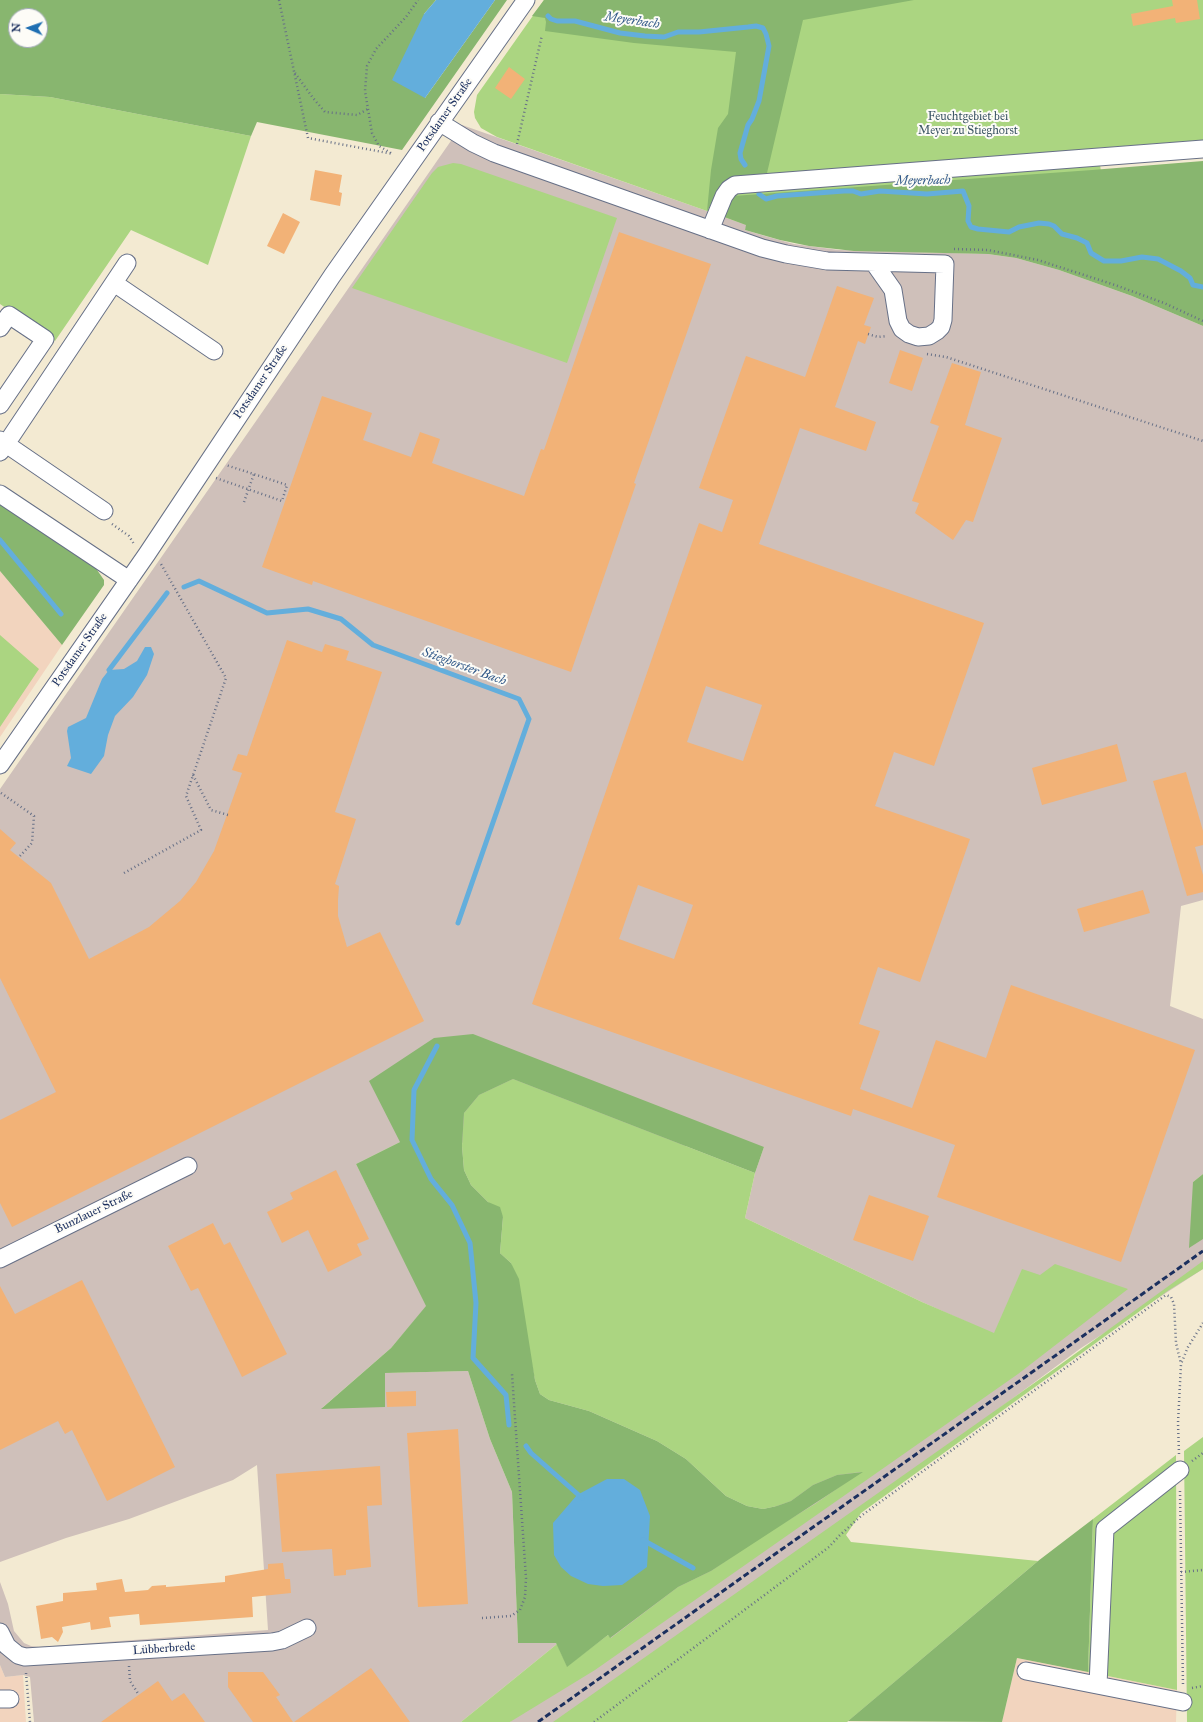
<!DOCTYPE html>
<html>
<head>
<meta charset="utf-8">
<style>
  body { margin:0 }
  #map { position:relative; width:1203px; height:1722px; overflow:hidden; background:#f3ead2; font-family:"IM FELL Great Primer",serif }
  canvas { display:block }
  .north { position:absolute; left:8px; top:8px; width:40px; height:40px; box-sizing:border-box; background:#fdfcf7; border:1px solid #a3aaba; border-radius:50%; rotate:272deg; font-size:11px; font-weight:700; line-height:16px; text-align:center; color:#1b2f5e }
  .north::after { content:''; display:block; margin:auto; width:14px; height:18px; background:#1f6fb2; clip-path:polygon(50% 0,100% 100%,50% 72%,0 100%) }
</style>
</head>
<body>
<div id="map">
<canvas width="1203" height="1722"></canvas>
<div class="north">N</div>
</div>
<script>
const context = document.querySelector('canvas').getContext('2d');
context.lineJoin = 'round';
function fill(path, color) { context.fillStyle = color; context.fill(path, 'evenodd'); }
const shape = rows => new Path2D(rows.map(r => 'M' + r).join(''));
function stroke(path, color, width, dash) { context.strokeStyle = color; context.lineWidth = width; context.lineCap = dash ? 'butt' : 'round'; context.setLineDash(dash || []); context.stroke(path); }
function label(font, color, halo, rows, align = 'center') {
  context.font = font + ' "IM FELL Great Primer",serif'; context.lineWidth = 4; context.setLineDash([]); context.textBaseline = 'middle'; context.strokeStyle = halo; context.fillStyle = color; for (const [text, x, y, turn = 0] of rows) {
    context.save(); context.translate(x, y); context.rotate((+turn || 0) * Math.PI / 180); context.textAlign = isNaN(turn) ? turn : align; if (halo) context.strokeText(text, 0, 0); context.fillText(text, 0, 0); context.restore();
  }
}
fill(shape([
  [0,571,62,645,0,737],
  [1017,1658,1177,1690,1176,1722,1002,1722],
  [0,1665,5,1677,23,1675,26,1722,0,1722]
]), '#f2d4be');
fill(shape([
  [462,125,744,224,747,225,745,230,765,236,794,244,839,250,988,254,1016,258,1059,270,1132,296,1203,326,1203,900,1181,906,1170,1006,1203,1019,1203,1174,1193,1182,1203,1235,1203,1269,1081,1348,574,1722,510,1722,568,1670,994,1334,922,1302,745,1218,755,1173,764,1147,400,1142,356,1164,427,1306,391,1348,322,1408,384,1373,468,1371,490,1439,512,1492,518,1643,556,1643,557,1644,461,1722,34,1722,30,1677,23,1675,5,1677,0,1665,0,1582,8,1604,14,1631,24,1643,31,1646,39,1647,268,1630,257,1465,233,1480,129,1519,66,1538,0,1562,0,789]
]), '#cfc0ba');
fill(shape([
  [544,0,1203,0,1203,140,1098,148,1101,172,1026,254,758,229,497,137,481,128,475,118,474,112,477,95],
  [0,94,50,97,251,136,208,265,131,230,55,341,0,304],
  [453,163,461,164,617,218,567,363,352,288,432,173,438,167],
  [0,635,39,669,0,727],
  [513,1079,755,1173,745,1218,922,1302,994,1333,1022,1269,1040,1275,1055,1264,1128,1289,1018,1374,595,1670,510,1722,461,1722,557,1644,567,1666,608,1635,611,1638,678,1587,711,1571,764,1535,815,1504,861,1472,837,1475,813,1485,791,1501,777,1506,763,1509,747,1506,726,1496,686,1459,657,1441,589,1411,549,1400,540,1394,535,1380,511,1263,500,1253,503,1217,471,1185,464,1170,462,1146,464,1113,479,1095],
  [1203,1261,1203,1269,1169,1290,861,1513,846,1535,851,1542,1038,1561,847,1722,553,1722,1057,1367],
  [1203,1437,1203,1722,1187,1722,1184,1451],
  [1176,1455,1177,1690,1088,1672,1093,1519]
]), '#abd581');
fill(shape([
  [0,0,436,0,424,14,425,98,495,0,507,0,402,150,257,122,251,136,50,97,0,94],
  [16,16,40,16,40,40,16,40],
  [544,0,914,0,803,20,767,173,731,178,723,182,707,211,711,170,718,128,728,114,736,52,634,43,545,31,546,22,545,18,532,16],
  [1203,161,1203,326,1132,296,1059,270,1016,258,988,254,854,251,809,246,780,240,745,230,746,225,722,216,733,196,1092,170],
  [0,502,95,567,104,580,104,585,62,645,0,571],
  [473,1034,764,1147,755,1173,513,1079,479,1095,464,1113,462,1146,464,1170,471,1185,488,1202,500,1207,503,1217,500,1253,511,1263,519,1279,535,1380,540,1394,549,1400,589,1411,657,1441,686,1459,726,1496,747,1506,763,1509,777,1506,791,1501,813,1485,837,1475,863,1472,711,1571,678,1587,610,1638,608,1635,567,1667,556,1643,518,1643,512,1492,490,1439,468,1371,385,1373,385,1407,321,1409,391,1348,426,1306,356,1164,400,1142,369,1081,434,1038],
  [1203,1174,1203,1239,1189,1248,1193,1182],
  [1093,1519,1088,1672,1017,1658,1002,1722,848,1721,1038,1561]
]), '#88b66f');
fill(shape([
  [436,0,495,0,425,98,392,80,424,14],
  [145,647,151,647,154,654,147,675,133,697,115,716,108,735,104,756,91,774,67,766,71,758,67,731,68,727,86,718,102,679,109,670,124,669,137,661],
  [607,1479,624,1479,640,1490,650,1516,647,1567,622,1585,603,1586,588,1584,571,1576,561,1567,554,1555,553,1523,577,1495]
]), '#63aedc');
stroke(shape([
  [548,16,551,19,557,21,575,21,620,33,645,36,664,37,678,32,699,32,748,27,756,26,763,28,766,34,769,46,759,101,752,119,748,125,740,153,741,159,745,165],
  [759,194,766,199,777,196,844,191,853,191,861,194,880,191,927,194,963,191,969,206,968,221,971,227,978,229,1009,232,1019,227,1039,223,1049,224,1054,226,1062,234,1077,238,1087,243,1091,253,1104,261,1121,261,1142,257,1158,259,1181,271,1190,278,1193,285,1203,287],
  [0,540,61,614],
  [184,587,199,581,267,613,308,609,341,619,373,645,519,699,529,719,458,923],
  [109,670,167,593],
  [437,1046,414,1090,412,1140,431,1179,452,1205,470,1243,476,1303,473,1358,506,1395,509,1425],
  [526,1446,531,1453,582,1498],
  [643,1540,693,1568]
]), '#63aedc', 5);
fill(shape([
  [1172,0,1197,0,1200,19,1176,23,1175,18,1133,26,1131,14,1173,6],
  [509,67,525,79,511,99,495,88],
  [315,170,342,175,339,192,342,193,340,206,310,200],
  [283,213,300,222,284,254,267,246],
  [619,232,711,264,634,483,636,484,571,672,313,581,312,585,262,567,322,396,372,413,363,440,411,457,420,432,440,439,432,463,524,496,541,449,544,450],
  [837,286,874,298,864,325,871,327,865,344,858,341,835,407,876,422,866,451,800,428,759,544,984,623,934,766,894,752,875,806,970,839,920,982,878,967,859,1024,880,1031,860,1089,912,1108,936,1040,986,1058,1011,985,1195,1050,1121,1262,937,1197,955,1145,853,1109,851,1116,532,1004,699,523,722,532,733,500,699,488,746,356,805,377],
  [706,686,762,705,743,761,687,742],
  [638,885,693,905,674,959,619,939],
  [900,350,923,358,912,391,889,383],
  [952,363,981,372,965,425,1002,438,973,522,966,520,953,540,915,513,919,503,912,501,939,426,930,423],
  [287,640,322,652,325,644,349,651,346,660,382,672,335,812,356,819,335,884,339,886,338,900,338,916,347,947,380,932,424,1021,12,1227,0,1203,0,1120,56,1092,0,978,0,829,16,843,10,850,51,883,89,959,149,927,180,901,196,882,214,851,242,773,232,770,238,754,247,756],
  [1117,744,1127,781,1042,805,1032,768],
  [1186,772,1203,831,1203,845,1195,847,1203,875,1203,892,1187,896,1153,781],
  [1143,890,1150,913,1084,932,1077,909],
  [336,1170,369,1239,357,1244,362,1255,328,1272,308,1230,282,1243,267,1212,293,1199,290,1193],
  [869,1195,929,1216,913,1261,853,1240],
  [213,1223,224,1245,230,1242,287,1354,242,1377,198,1288,191,1291,168,1246],
  [82,1280,175,1467,107,1501,72,1430,65,1434,58,1421,0,1450,0,1286,15,1314],
  [416,1391,416,1406,387,1407,386,1392],
  [458,1429,468,1604,418,1607,407,1433],
  [380,1466,382,1505,367,1506,371,1567,346,1570,346,1575,334,1576,332,1549,282,1552,276,1474],
  [283,1563,285,1579,290,1579,291,1593,252,1597,253,1617,140,1625,139,1614,109,1617,111,1627,91,1630,90,1622,62,1627,63,1632,58,1642,52,1637,41,1639,36,1606,63,1601,63,1593,97,1590,96,1583,122,1579,125,1592,148,1590,152,1586,166,1585,166,1587,225,1582,225,1576,268,1569,268,1564],
  [371,1668,410,1722,294,1722],
  [228,1672,263,1672,280,1695,276,1697,293,1722,253,1722,228,1687],
  [158,1681,172,1701,184,1693,205,1722,101,1722]
]), '#f2b277');
const minor = shape([
  [439,122,473,143,494,153,762,248,786,254,827,261,945,264,943,320,941,327,937,331,929,336,918,337,909,334,902,329,898,321,893,290,874,263],
  [710,230,724,196,729,189,735,185,1203,149],
  [114,283,214,351],
  [0,328,9,315,45,339,0,405],
  [0,440,6,444,127,263],
  [0,452,6,444,104,511],
  [0,494,129,580],
  [0,765,147,554,332,276,526,0],
  [0,1259,188,1166],
  [0,1632,7,1646,18,1655,25,1657,272,1642,282,1640,307,1628],
  [1026,1671,1183,1702],
  [1098,1685,1105,1529,1180,1470],
  [0,1699,10,1699]
]);
stroke(minor, '#677087', 19);
stroke(shape([
  [279,0,308,138,393,154],
  [295,73,313,98,325,112,357,115,368,109],
  [517,144,542,35],
  [391,153,379,146,372,133,365,91,367,66,376,49,406,17,418,0],
  [954,249,988,250,1038,260,1115,285,1164,303,1203,321],
  [868,334,878,337,887,336],
  [927,354,946,357,1203,441],
  [216,478,282,501,287,485,226,465],
  [244,502,254,474],
  [112,524,129,536,134,544],
  [193,775,211,810,228,815],
  [1,793,34,816,32,843,19,857],
  [124,873,201,830,186,796,226,678,161,564],
  [1179,1454,1178,1423,1181,1364,1188,1347,1203,1323],
  [1192,1461,1203,1453],
  [1180,1491,1183,1686],
  [1181,1572,1203,1570],
  [482,1618,511,1616,520,1610,525,1597,526,1578,512,1374],
  [129,1666,130,1681,139,1695],
  [26,1673,30,1722],
  [1192,1688,1203,1686],
  [594,1722,829,1547,839,1536,861,1516,1166,1295,1171,1297,1174,1304,1176,1343,1181,1364]
]), '#677087', 2.5, [1, 3]);
stroke(minor, '#fff', 17);
stroke(shape([
  [538,1722,1203,1251]
]), '#1b2f5e', 3, [6, 3]);
label('12px', '#1b2f5e', '#fdfcf7', [
  ["Potsdamer Straße",445,115,-55],
  ["Potsdamer Straße",261,382,-56],
  ["Potsdamer Straße",80,650,-55],
  ["Bunzlauer Straße",94,1212,-26],
  ["Lübberbrede",164,1649,-4]
]);
label('12px', '#3f5867', '#fdfcf7', [
  ["Feuchtgebiet bei",968,117],
  ["Meyer zu Stieghorst",968,131]
]);
label('italic 13px', '#345b8a', '#fdfcf7', [
  ["Meyerbach",632,21,8],
  ["Meyerbach",923,181,-1],
  ["Stieghorster Bach",464,667,20]
]);
</script>
</body>
</html>
